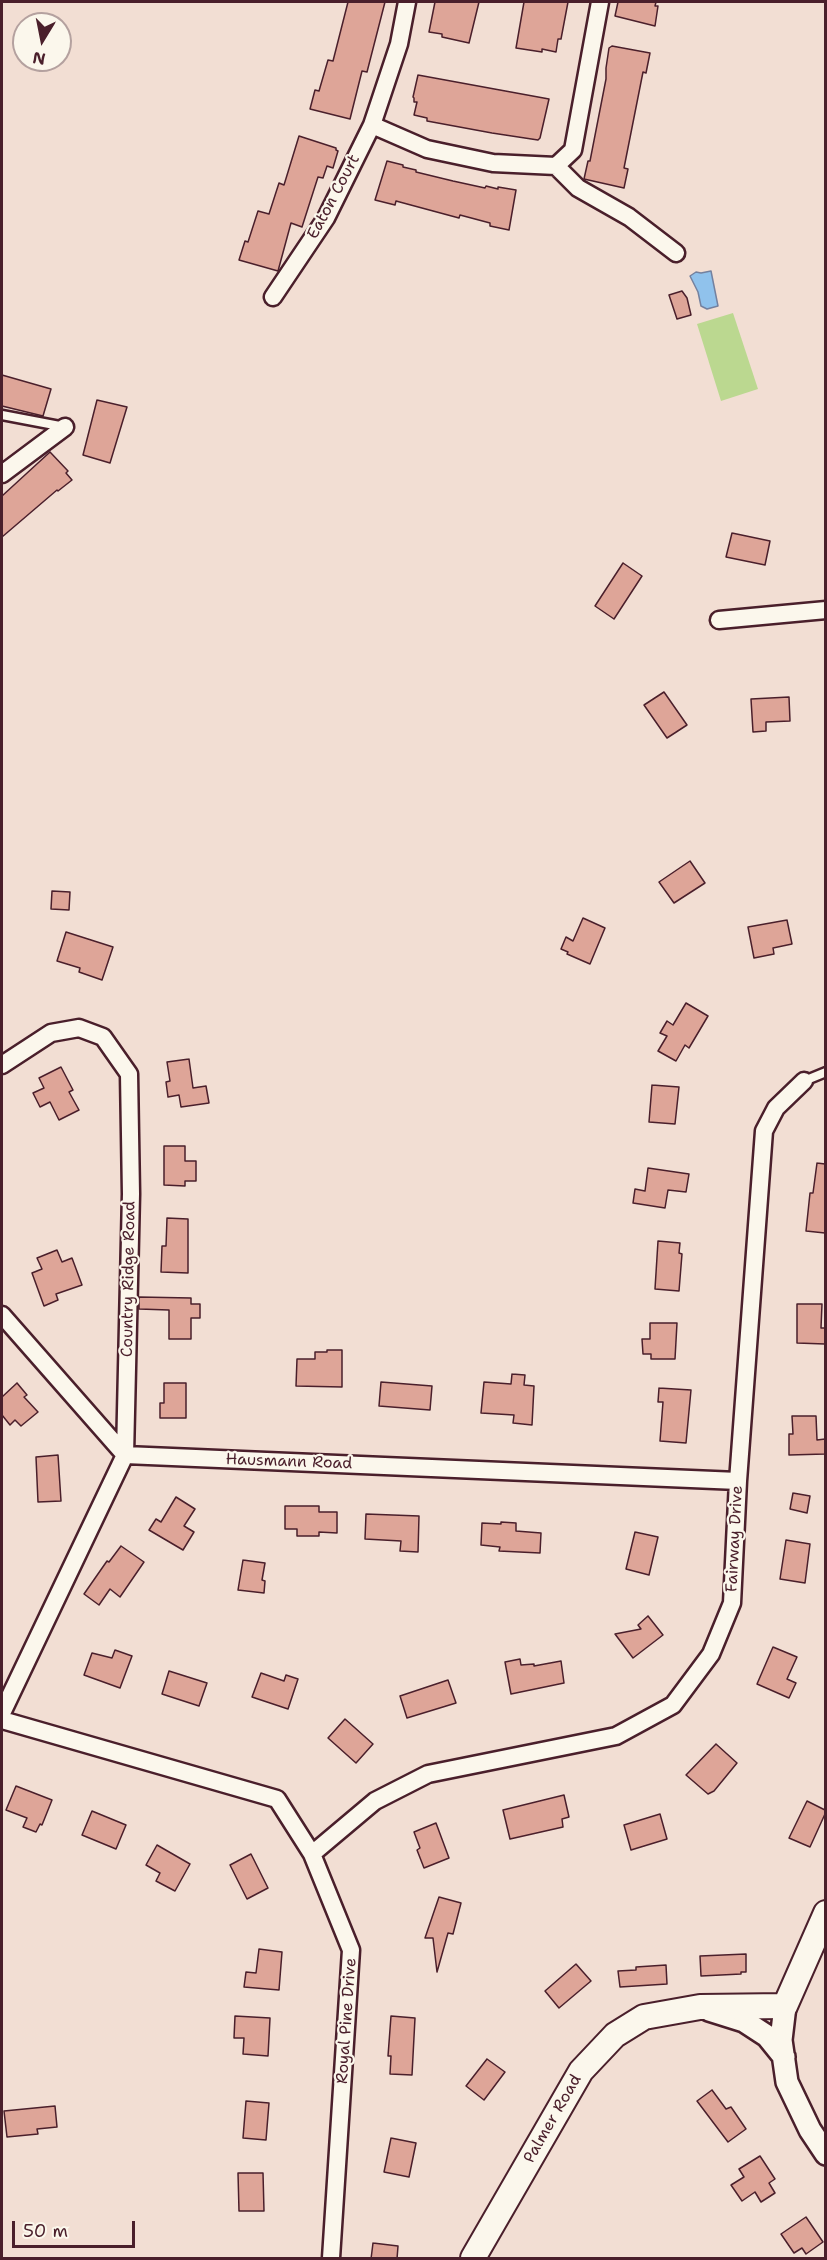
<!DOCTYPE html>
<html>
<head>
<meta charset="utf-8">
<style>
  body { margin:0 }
  #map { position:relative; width:827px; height:2260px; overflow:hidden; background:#f2ded3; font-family:"Shantell Sans",sans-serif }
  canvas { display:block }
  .frame { position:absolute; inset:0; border:3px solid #4a1f2b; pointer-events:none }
  .north { position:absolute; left:12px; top:12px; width:60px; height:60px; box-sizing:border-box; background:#fbf7ec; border:2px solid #b4a19f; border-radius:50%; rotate:190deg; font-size:16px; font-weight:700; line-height:24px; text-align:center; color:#4a1f2b }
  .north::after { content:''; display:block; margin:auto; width:21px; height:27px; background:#4a1f2b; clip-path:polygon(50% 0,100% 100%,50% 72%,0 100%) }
  .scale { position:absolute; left:12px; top:2221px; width:123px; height:27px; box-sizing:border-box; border:3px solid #4a1f2b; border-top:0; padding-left:8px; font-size:18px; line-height:21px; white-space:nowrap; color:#4a1f2b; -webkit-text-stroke:4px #fbf7ec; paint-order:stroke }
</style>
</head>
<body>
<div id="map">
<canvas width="827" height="2260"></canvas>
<div class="frame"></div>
<div class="north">N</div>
<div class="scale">50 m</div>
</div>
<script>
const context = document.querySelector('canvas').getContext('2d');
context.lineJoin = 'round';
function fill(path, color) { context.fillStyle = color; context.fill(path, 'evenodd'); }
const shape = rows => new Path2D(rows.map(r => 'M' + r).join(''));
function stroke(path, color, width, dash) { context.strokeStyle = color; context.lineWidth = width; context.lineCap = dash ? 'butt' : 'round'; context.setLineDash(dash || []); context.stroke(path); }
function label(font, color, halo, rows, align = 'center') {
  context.font = font + ' "Shantell Sans",sans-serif'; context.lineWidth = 4.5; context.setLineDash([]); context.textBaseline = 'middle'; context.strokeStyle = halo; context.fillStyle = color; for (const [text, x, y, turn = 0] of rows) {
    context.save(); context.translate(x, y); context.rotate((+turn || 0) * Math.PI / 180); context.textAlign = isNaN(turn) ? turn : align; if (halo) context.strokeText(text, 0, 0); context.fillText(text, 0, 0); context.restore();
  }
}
fill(shape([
  [733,313,758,389,721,401,697,324]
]), '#bbd890');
const water = shape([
  [711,271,718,306,707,309,701,306,698,292,690,276,696,272,701,273,711,271]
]);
fill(water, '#90c2ec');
stroke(water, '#74819f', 1.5);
const building = shape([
  [348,2,385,2,367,72,362,71,350,119,310,109,315,90,319,91,328,60,333,61,348,2],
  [435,2,479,2,469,43,442,37,442,34,429,32,435,2],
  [524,2,568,2,561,39,558,39,556,52,542,49,542,52,516,48,524,2],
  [618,2,656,2,655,6,658,6,655,26,615,16,618,2],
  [612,46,650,53,646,73,643,72,624,168,628,169,624,188,584,179,588,161,590,161,606,79,606,68,609,48,612,46],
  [418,75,549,99,540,138,538,140,492,133,427,121,427,118,414,115,417,102,414,102,414,98,413,97,418,75],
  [299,136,336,148,336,150,338,151,333,168,327,166,323,178,318,177,302,227,291,223,278,271,239,260,245,241,248,242,258,211,269,214,279,183,284,185,299,136],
  [387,161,403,165,403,167,416,170,416,172,453,181,485,188,486,186,498,189,498,187,516,190,509,230,490,226,490,223,460,215,459,218,396,201,395,205,375,200,387,161],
  [682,291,687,298,691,315,677,319,669,295,682,291],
  [2,375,51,389,43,416,2,406,2,375],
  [97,400,127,407,110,463,83,455,97,400],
  [50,452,68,471,66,473,72,480,58,491,57,490,2,537,2,496,50,452],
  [732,533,770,541,765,565,726,557,732,533],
  [623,563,642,576,614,619,595,606,623,563],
  [664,692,687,725,667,738,644,705,664,692],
  [789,697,790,721,766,722,766,731,753,732,751,699,789,697],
  [690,861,705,883,674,903,659,882,690,861],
  [52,891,70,892,69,910,51,909,52,891],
  [583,918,605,928,590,964,567,954,568,952,561,949,566,937,573,941,583,918],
  [787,920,792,944,773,948,774,954,754,958,748,927,787,920],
  [66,932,113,947,102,980,79,972,80,968,57,961,66,932],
  [686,1003,708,1016,689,1048,685,1045,676,1061,658,1051,667,1036,660,1033,667,1021,673,1025,686,1003],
  [189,1059,193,1088,206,1086,209,1103,181,1107,179,1095,168,1097,166,1082,170,1081,167,1062,189,1059],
  [61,1067,73,1090,69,1092,79,1110,59,1120,50,1102,40,1107,33,1093,44,1088,39,1078,61,1067],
  [652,1085,679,1087,675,1124,649,1122,652,1085],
  [164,1146,185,1146,185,1161,196,1161,196,1181,185,1181,185,1186,164,1185,164,1146],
  [817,1163,825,1164,825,1233,806,1231,810,1193,813,1193,817,1163],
  [648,1168,689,1174,686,1192,668,1190,665,1208,633,1203,635,1189,645,1191,648,1168],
  [167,1218,188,1219,188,1273,161,1272,162,1246,166,1246,167,1218],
  [658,1241,680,1243,679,1253,682,1254,679,1291,655,1289,658,1241],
  [57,1250,62,1262,72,1258,82,1285,56,1294,58,1300,44,1306,32,1273,42,1269,37,1258,57,1250],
  [139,1297,191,1298,191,1304,200,1304,200,1318,191,1318,191,1339,169,1339,169,1310,139,1309,139,1297],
  [797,1304,822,1304,821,1328,825,1328,825,1344,797,1343,797,1304],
  [650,1323,677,1323,675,1359,651,1359,651,1354,643,1354,642,1339,650,1339,650,1323],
  [327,1350,342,1350,342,1387,296,1386,297,1359,315,1359,315,1352,327,1352,327,1350],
  [512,1374,525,1375,524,1385,534,1386,532,1425,513,1423,514,1415,481,1413,484,1382,511,1384,512,1374],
  [381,1382,432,1386,430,1410,379,1406,381,1382],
  [17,1383,27,1395,24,1397,38,1412,21,1426,15,1420,10,1425,2,1415,2,1397,17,1383],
  [164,1383,186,1383,186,1418,160,1418,160,1403,164,1403,164,1383],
  [659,1388,691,1390,686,1443,660,1441,663,1402,658,1402,659,1388],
  [792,1416,816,1416,817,1440,825,1439,825,1454,789,1455,789,1434,793,1434,792,1416],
  [58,1455,61,1501,38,1502,36,1457,58,1455],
  [793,1493,810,1496,807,1513,790,1509,793,1493],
  [176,1497,195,1509,184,1526,194,1532,183,1550,149,1530,156,1519,161,1522,176,1497],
  [285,1506,319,1506,319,1512,337,1512,337,1533,319,1532,319,1536,297,1536,297,1529,285,1529,285,1506],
  [366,1514,419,1516,418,1552,400,1551,401,1541,365,1539,366,1514],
  [501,1522,516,1523,516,1531,541,1533,540,1553,499,1551,500,1547,481,1545,482,1523,501,1524,501,1522],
  [635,1532,658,1537,649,1575,626,1569,635,1532],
  [786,1540,810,1544,805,1583,780,1579,786,1540],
  [121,1546,144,1562,120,1597,110,1589,99,1605,84,1594,107,1561,109,1562,121,1546],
  [243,1560,265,1563,262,1580,265,1581,264,1593,238,1590,243,1560],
  [648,1616,663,1635,633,1658,615,1634,641,1629,638,1625,648,1616],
  [773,1647,797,1657,787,1679,796,1683,789,1698,757,1684,773,1647],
  [115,1650,132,1656,120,1688,84,1675,92,1653,112,1658,115,1650],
  [520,1659,521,1665,534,1664,534,1666,561,1661,564,1683,511,1694,505,1662,520,1659],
  [169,1671,207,1683,199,1706,162,1694,169,1671],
  [261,1673,284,1681,286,1675,298,1679,288,1709,252,1697,261,1673],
  [448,1680,456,1703,407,1718,400,1696,448,1680],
  [345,1719,373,1744,356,1763,328,1738,345,1719],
  [716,1744,737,1763,714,1791,708,1794,686,1775,716,1744],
  [16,1786,52,1800,42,1825,40,1824,36,1832,23,1827,27,1818,6,1810,16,1786],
  [564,1795,569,1817,562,1819,563,1827,510,1839,503,1810,564,1795],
  [807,1801,825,1810,825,1814,810,1847,789,1838,807,1801],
  [92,1811,126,1825,116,1849,82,1835,92,1811],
  [660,1814,667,1839,631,1850,624,1825,660,1814],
  [436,1823,449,1858,424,1868,417,1850,420,1848,414,1832,436,1823],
  [157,1845,190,1864,175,1891,156,1881,160,1873,146,1865,157,1845],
  [251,1854,268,1888,247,1899,230,1865,251,1854],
  [439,1897,461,1903,453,1934,448,1933,437,1972,433,1938,425,1938,439,1897],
  [259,1949,282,1952,279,1990,244,1987,246,1972,256,1973,259,1949],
  [746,1954,746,1972,741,1972,741,1974,701,1976,700,1956,746,1954],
  [576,1964,591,1981,559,2008,545,1991,576,1964],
  [666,1965,667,1984,620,1987,618,1971,636,1970,636,1967,666,1965],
  [235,2016,270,2018,268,2056,243,2054,244,2038,234,2038,235,2016],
  [391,2016,415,2018,412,2075,390,2074,391,2056,388,2056,391,2016],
  [487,2059,505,2072,484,2100,466,2086,487,2059],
  [712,2090,726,2109,731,2107,746,2129,728,2142,697,2101,712,2090],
  [246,2101,269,2103,266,2140,243,2138,246,2101],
  [55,2106,57,2127,37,2129,38,2134,7,2137,4,2111,55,2106],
  [391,2138,416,2143,409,2177,384,2172,391,2138],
  [760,2156,775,2179,769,2183,775,2193,761,2202,755,2192,742,2201,731,2185,744,2177,739,2169,760,2156],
  [238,2173,263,2173,264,2211,239,2211,238,2173],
  [806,2217,823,2242,806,2254,802,2248,794,2253,781,2234,806,2217],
  [373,2243,398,2246,397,2259,371,2259,373,2243]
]);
fill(building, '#dea598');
stroke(building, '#4a1f2b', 1.5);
const service = shape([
  [2,415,65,427],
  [804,1081,826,1072]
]);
const minor = shape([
  [600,2,573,150,556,166,578,188,629,217,676,253],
  [372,125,427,149,493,163,556,166],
  [273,297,326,218,372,125,399,44,407,2],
  [2,474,65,427],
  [719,620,826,610],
  [2,1065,51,1033,79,1028,103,1037,129,1074,131,1194,125,1455,2,1315],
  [2,1713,125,1455,738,1481],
  [2,1720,277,1799,312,1854,351,1950,331,2258],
  [312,1854,375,1801,428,1774,616,1736,673,1705,711,1654,732,1603,738,1481,764,1131,776,1108,804,1081]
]);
const tertiary = shape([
  [785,2006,781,2040,787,2082,810,2130,826,2154],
  [709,2010,744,2021,767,2036,784,2057]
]);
const secondary = shape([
  [473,2258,581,2071,615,2035,644,2017,700,2007,785,2006,826,1913]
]);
stroke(service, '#4a1f2b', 13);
stroke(minor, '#4a1f2b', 21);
stroke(tertiary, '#4a1f2b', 26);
stroke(secondary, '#4a1f2b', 28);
stroke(service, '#fbf7ec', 8);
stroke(minor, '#fbf7ec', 16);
stroke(tertiary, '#fbf7ec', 21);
stroke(secondary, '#fbf7ec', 24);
label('16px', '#4a1f2b', '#fbf7ec', [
  ["Eaton Court",334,197,-62],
  ["Country Ridge Road",129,1279,-89],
  ["Hausmann Road",289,1462,2],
  ["Fairway Drive",735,1539,-87],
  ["Royal Pine Drive",347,2021,-86],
  ["Palmer Road",553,2119,-60]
]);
</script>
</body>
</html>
